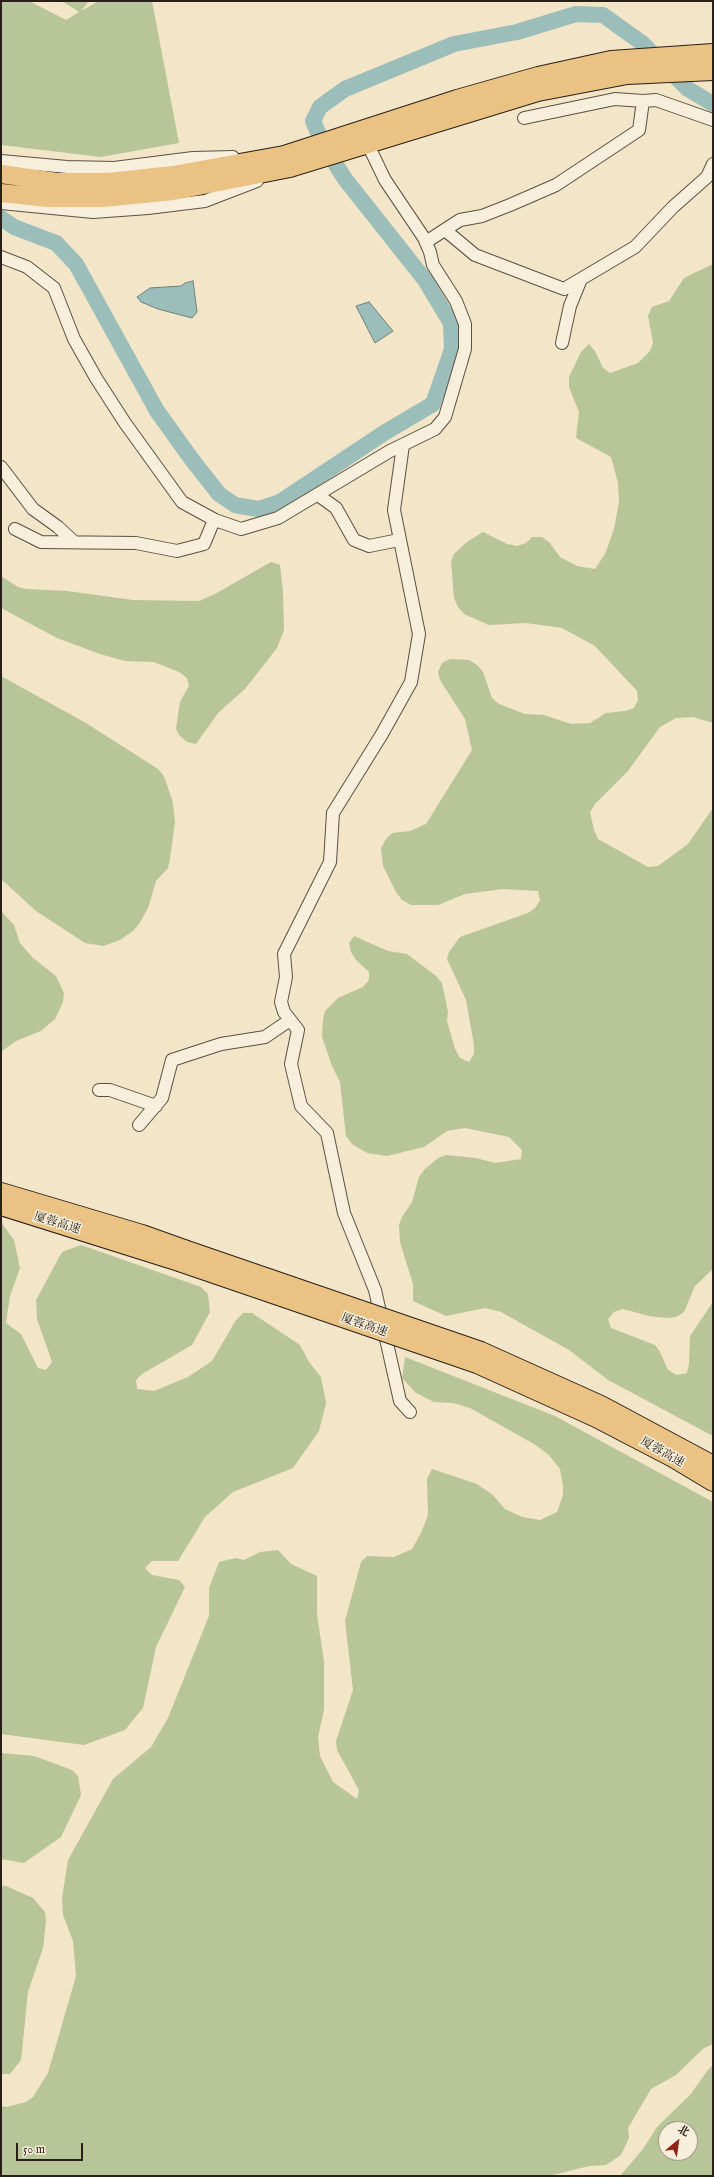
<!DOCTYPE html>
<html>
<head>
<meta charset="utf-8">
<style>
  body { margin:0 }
  #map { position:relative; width:714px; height:2177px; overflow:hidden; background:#f2e5c8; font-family:"IM FELL English","Noto Serif SC",serif }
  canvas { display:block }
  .frame { position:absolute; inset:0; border:2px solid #292017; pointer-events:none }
  .north { position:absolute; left:658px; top:2121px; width:40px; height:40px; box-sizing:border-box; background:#f7eedb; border:1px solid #a59c8d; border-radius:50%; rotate:29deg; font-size:11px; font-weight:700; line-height:16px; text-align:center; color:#292017 }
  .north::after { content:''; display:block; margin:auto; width:14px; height:18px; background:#8f2418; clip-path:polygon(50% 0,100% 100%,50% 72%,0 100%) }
  .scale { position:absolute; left:16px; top:2143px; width:67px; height:18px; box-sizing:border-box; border:2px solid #292017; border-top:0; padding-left:5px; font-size:12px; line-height:14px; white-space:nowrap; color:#292017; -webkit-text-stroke:3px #f7eedb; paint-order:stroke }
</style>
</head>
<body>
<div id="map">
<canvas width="714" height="2177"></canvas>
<div class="frame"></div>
<div class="north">北</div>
<div class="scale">50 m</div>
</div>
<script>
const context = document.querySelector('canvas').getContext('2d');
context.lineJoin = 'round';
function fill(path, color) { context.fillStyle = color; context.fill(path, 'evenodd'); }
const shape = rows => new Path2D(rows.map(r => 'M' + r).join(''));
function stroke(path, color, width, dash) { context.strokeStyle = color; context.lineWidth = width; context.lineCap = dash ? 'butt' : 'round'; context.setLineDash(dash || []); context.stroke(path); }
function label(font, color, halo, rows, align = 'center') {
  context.font = font + ' "IM FELL English","Noto Serif SC",serif'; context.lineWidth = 3; context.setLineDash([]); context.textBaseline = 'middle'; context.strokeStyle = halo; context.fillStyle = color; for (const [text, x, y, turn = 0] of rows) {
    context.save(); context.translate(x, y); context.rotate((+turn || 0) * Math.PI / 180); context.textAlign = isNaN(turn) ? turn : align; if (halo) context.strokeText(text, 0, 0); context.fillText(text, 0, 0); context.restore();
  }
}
fill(shape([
  [1,1,29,1,66,20,79,12,62,1,89,1,81,11,99,1,152,1,179,143,101,157,1,145],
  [713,264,713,723,693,717,676,718,660,727,628,771,595,804,590,812,594,830,598,839,648,867,658,866,688,844,713,808,713,1269,695,1286,684,1312,676,1317,667,1318,649,1316,623,1309,614,1312,608,1319,611,1328,655,1345,660,1352,668,1370,677,1375,687,1373,689,1364,690,1336,713,1302,713,1436,608,1380,569,1350,501,1312,485,1308,446,1316,413,1301,413,1284,400,1242,399,1225,402,1217,412,1202,419,1177,424,1170,438,1158,446,1155,476,1158,495,1163,521,1159,522,1150,509,1137,465,1128,447,1131,424,1147,387,1156,367,1153,352,1144,346,1136,340,1082,332,1066,322,1037,323,1019,325,1011,338,998,363,987,369,980,369,972,356,960,351,952,349,943,354,936,388,951,407,954,436,976,442,983,448,1012,447,1021,455,1049,460,1058,469,1062,474,1054,474,1045,466,1000,447,959,449,952,460,937,528,913,535,908,540,900,538,891,503,889,465,894,438,905,411,905,402,900,396,892,383,866,381,848,386,839,392,833,410,831,426,824,472,750,465,719,440,680,438,672,442,663,450,659,469,660,477,665,483,672,492,698,499,704,525,714,544,715,571,724,590,723,606,713,625,711,634,708,638,700,637,691,595,646,562,628,526,623,489,625,464,614,458,607,454,598,451,562,454,554,467,542,483,532,507,544,517,546,526,543,532,537,542,537,549,542,560,557,577,566,595,569,605,554,614,529,619,502,618,483,611,457,576,438,579,412,569,387,569,377,581,352,589,344,595,351,603,368,610,373,638,363,650,351,653,343,648,316,652,307,669,301,684,278],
  [271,562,280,565,283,592,284,630,277,648,245,689,218,713,196,744,187,742,180,736,176,729,180,702,189,686,187,678,179,672,154,662,125,661,100,654,57,638,1,608,1,576,18,587,26,589,67,591,133,600,199,601,215,594],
  [1,676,86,723,158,769,164,776,173,803,175,822,170,859,168,868,156,881,148,908,139,924,133,931,120,940,103,946,85,943,36,911,1,879],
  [1,911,14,925,20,943,33,958,56,976,64,993,63,1002,55,1019,41,1031,16,1041,1,1052],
  [1,1222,14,1240,20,1268,10,1296,6,1323,21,1334,38,1368,46,1370,52,1362,37,1319,36,1300,62,1252,81,1245,201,1287,208,1294,210,1312,192,1345,142,1374,136,1380,137,1389,154,1391,188,1377,212,1361,236,1320,243,1313,252,1313,300,1345,309,1362,321,1377,326,1403,319,1431,293,1468,233,1492,205,1517,178,1561,152,1561,145,1568,152,1575,179,1580,185,1587,156,1647,143,1708,125,1730,84,1745,1,1734],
  [405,1357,555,1416,713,1502,713,2044,704,2048,676,2075,651,2089,628,2128,629,2138,621,2155,606,2165,589,2166,549,2176,1,2176,1,2106,7,2107,26,2102,33,2097,48,2073,76,1976,73,1941,63,1915,62,1898,68,1860,113,1779,151,1747,168,1718,209,1616,209,1588,219,1562,236,1558,244,1560,260,1552,278,1550,291,1564,317,1576,317,1614,324,1662,324,1710,318,1737,320,1756,333,1782,357,1799,359,1790,337,1750,336,1741,353,1690,345,1621,361,1562,367,1556,394,1557,412,1549,421,1533,428,1515,427,1479,432,1469,477,1484,493,1495,505,1509,522,1517,540,1520,557,1512,563,1495,563,1486,560,1469,549,1455,534,1444,470,1408,453,1403,434,1402,416,1393,402,1378],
  [1,1753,34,1756,72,1770,78,1776,81,1795,61,1837,24,1863,1,1859],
  [1,1886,6,1886,33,1898,45,1912,46,1921,43,1948,28,1992,21,2060,10,2074,1,2074],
  [713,2065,713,2176,620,2176,643,2149,657,2127,691,2094,707,2071],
  [666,2129,690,2129,690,2153,666,2153]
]), '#b8c598');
const water = shape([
  [193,281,197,312,192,318,158,309,141,302,137,297,150,288,181,286,185,283,193,281],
  [369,302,393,331,375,343,356,306,369,302]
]);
fill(water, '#9cbeba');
stroke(water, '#6e7f79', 1);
stroke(shape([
  [1,218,14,227,56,243,76,264,157,411,193,461,219,494,235,505,258,509,280,502,384,433,433,404,452,349,451,323,425,280,345,179,323,144,313,121,320,107,345,89,454,44,517,32,576,14,603,15,642,43,688,89,713,104]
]), '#9cbeba', 16);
const minor = shape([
  [524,118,615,99,643,101],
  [1,161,67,167,114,168,193,158,233,157],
  [1,203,93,212,148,208,205,201,257,181],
  [445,230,475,255,564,289,635,247,673,207,707,177,713,164],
  [426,242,460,220,482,216,510,205,556,185,639,130,643,101,656,100,713,120],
  [1,257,27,267,54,288,74,339,96,378,125,423,182,502,215,520,241,529,278,518,390,451,435,429,445,417,465,349,465,324,456,301,433,265,430,252,424,238,385,180,371,151,370,144],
  [562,343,570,306,581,279],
  [403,445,394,510,419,634,411,682,382,734,333,813,330,862,284,954,286,977,281,1002,284,1012,298,1030,291,1064,301,1106,327,1133,344,1213,375,1290,400,1401,410,1412],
  [1,467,33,509,58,527,74,542],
  [318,495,336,508,354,540,369,546,399,540],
  [15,529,41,542,136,543,177,551,204,544,214,520],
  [99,1090,110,1090,156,1106],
  [139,1125,162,1098,172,1060,221,1044,265,1037,290,1020]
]);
const highway = shape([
  [1,174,57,182,109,182,173,175,284,155,457,99,538,76,611,60,713,53],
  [1,193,48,198,103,198,173,191,290,168,538,92,627,75,713,71],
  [1,1192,142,1234,184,1249],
  [1,1206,179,1262],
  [481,1351,601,1405,713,1465],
  [477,1364,596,1418,673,1458,713,1482]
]);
stroke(minor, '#5b5143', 14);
stroke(highway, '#292017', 20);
stroke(minor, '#f7eedb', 12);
stroke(highway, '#e9c284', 18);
const highwayBridge = shape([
  [184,1249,481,1351],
  [179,1262,477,1364]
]);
stroke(highwayBridge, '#292017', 20, []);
stroke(highwayBridge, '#e9c284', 18);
label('12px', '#292017', '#f7eedb', [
  ["厦蓉高速",57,1224,17],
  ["厦蓉高速",364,1326,19],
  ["厦蓉高速",662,1453,29]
]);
</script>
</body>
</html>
